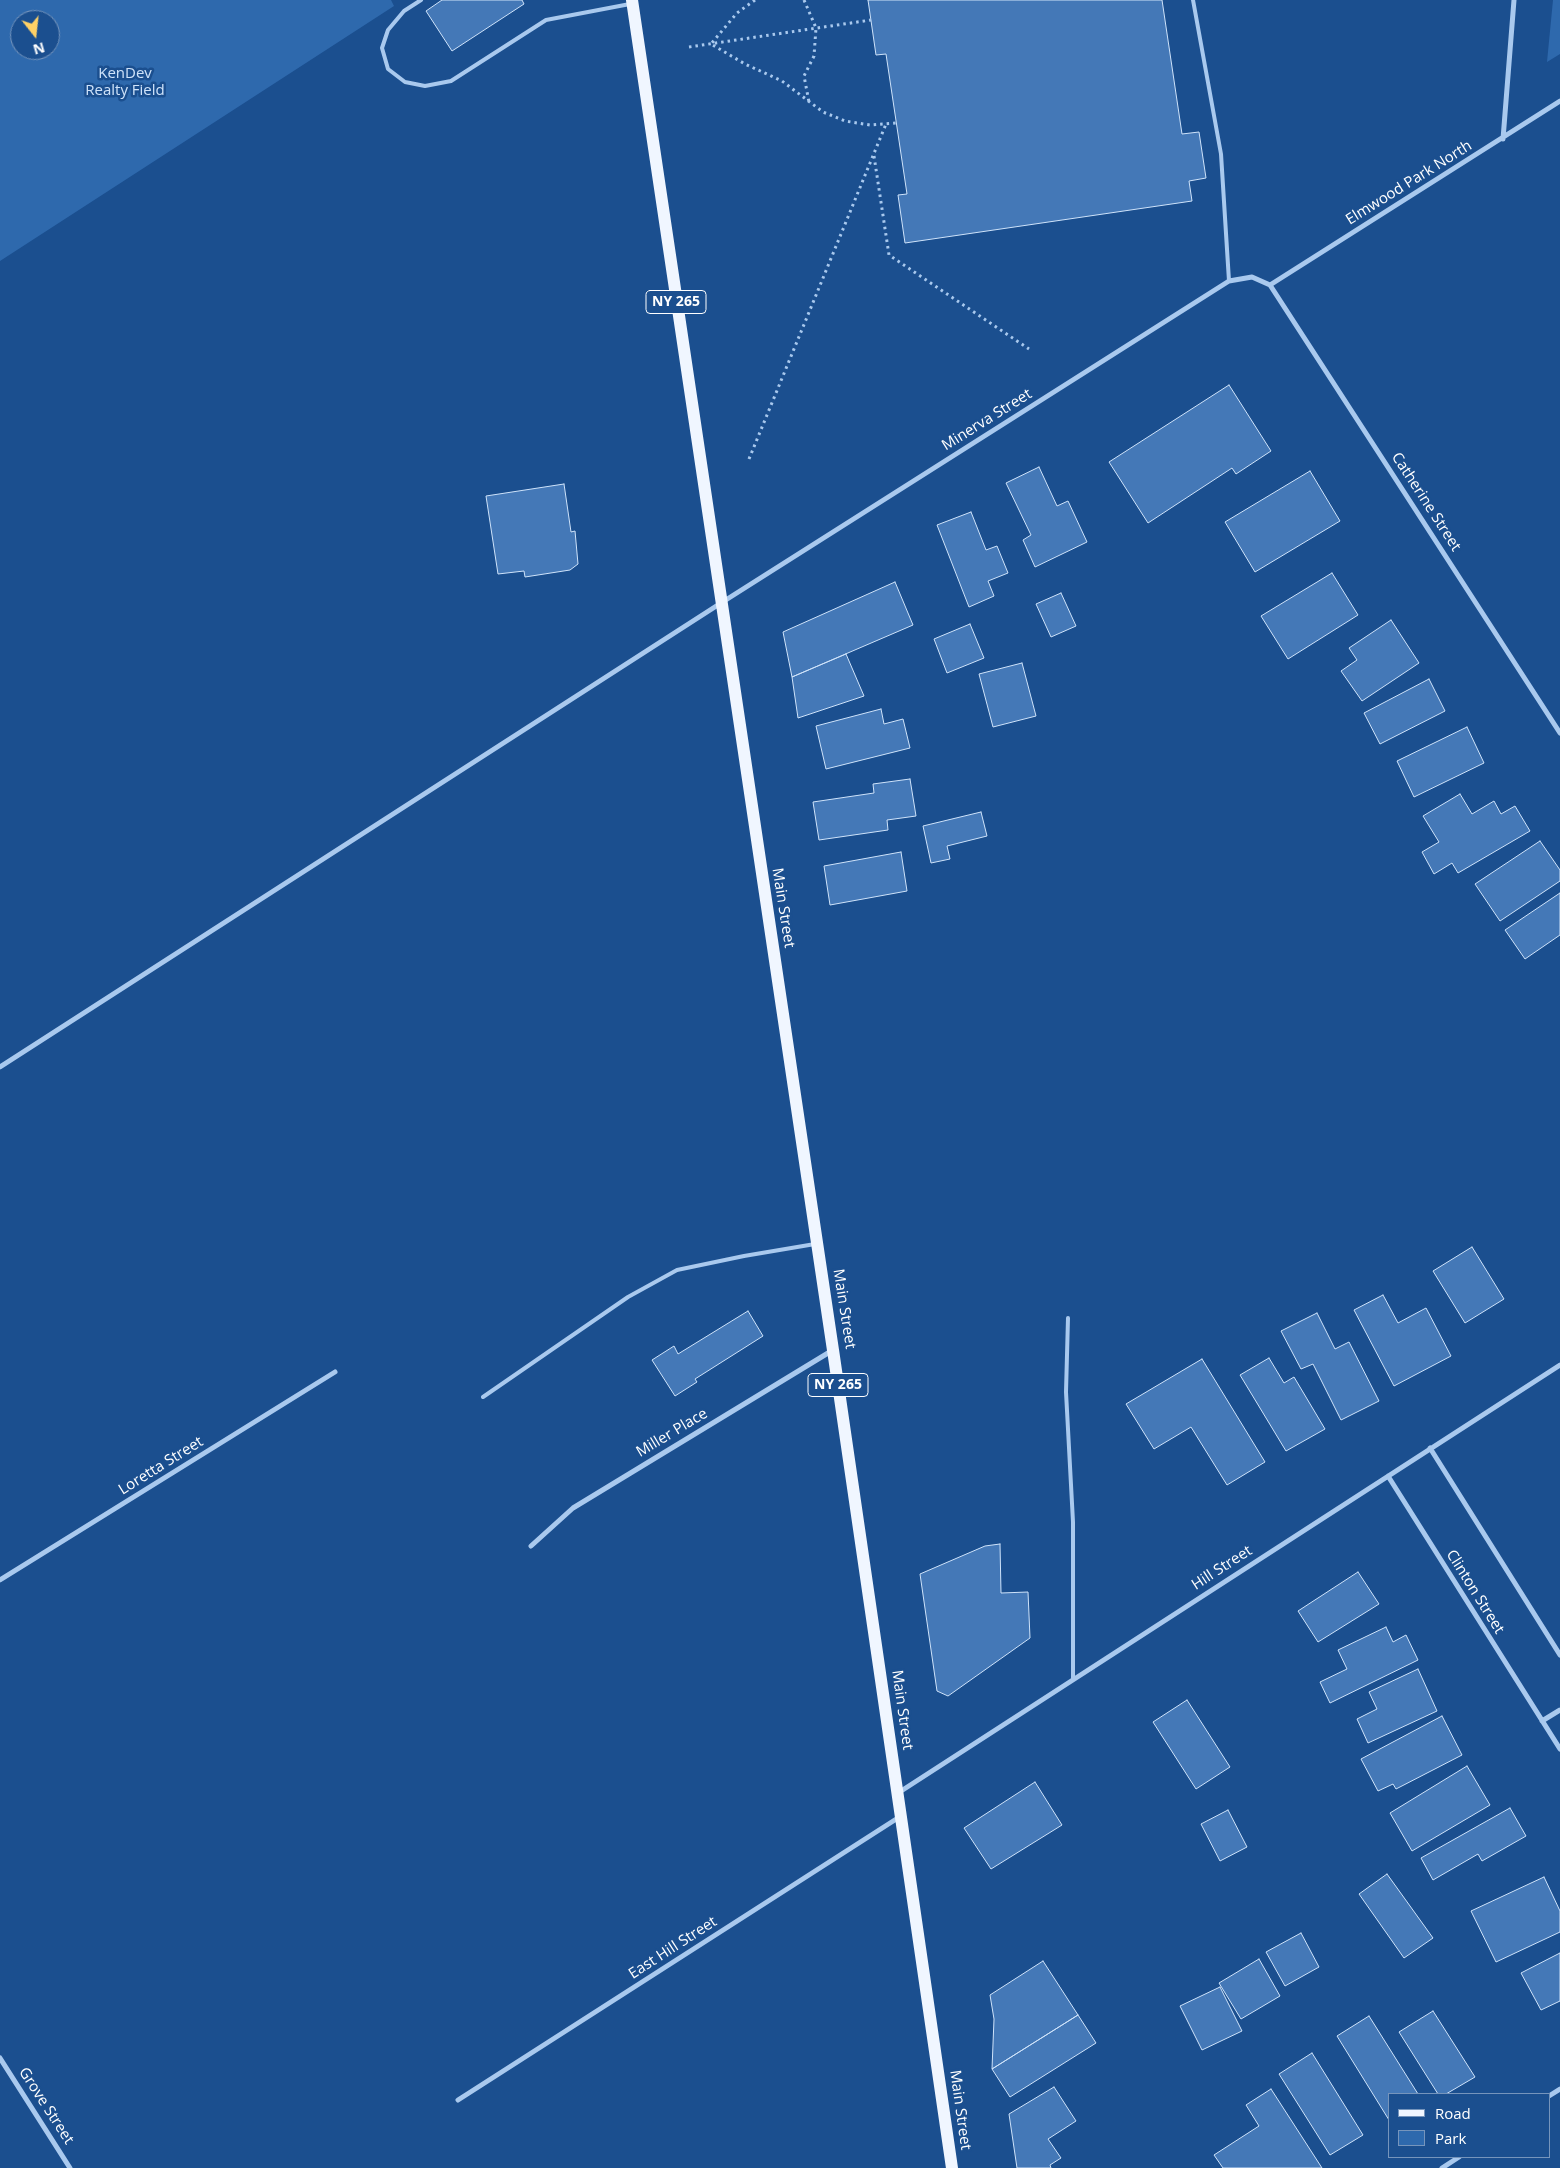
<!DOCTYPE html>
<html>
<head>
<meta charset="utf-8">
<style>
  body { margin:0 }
  #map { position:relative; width:1560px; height:2168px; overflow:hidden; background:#1b4f8f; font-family:"Open Sans",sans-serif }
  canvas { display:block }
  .legend { position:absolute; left:1388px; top:2093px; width:162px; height:65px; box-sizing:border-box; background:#1b4f8f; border:1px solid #7695bc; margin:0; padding:6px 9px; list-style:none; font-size:15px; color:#fff }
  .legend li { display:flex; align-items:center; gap:10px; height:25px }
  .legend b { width:25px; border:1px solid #7695bc }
  .north { position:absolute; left:10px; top:10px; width:50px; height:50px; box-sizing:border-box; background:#1b4f8f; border:1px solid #7695bc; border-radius:50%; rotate:164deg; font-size:14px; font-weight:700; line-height:20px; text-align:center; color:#fff }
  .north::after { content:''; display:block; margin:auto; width:18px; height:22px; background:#ffd166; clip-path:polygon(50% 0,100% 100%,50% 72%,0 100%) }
</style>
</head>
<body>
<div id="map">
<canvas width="1560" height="2168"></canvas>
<ul class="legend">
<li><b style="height:6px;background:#f0f6ff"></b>Road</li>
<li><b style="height:14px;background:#2e69ad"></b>Park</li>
</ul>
<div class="north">N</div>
</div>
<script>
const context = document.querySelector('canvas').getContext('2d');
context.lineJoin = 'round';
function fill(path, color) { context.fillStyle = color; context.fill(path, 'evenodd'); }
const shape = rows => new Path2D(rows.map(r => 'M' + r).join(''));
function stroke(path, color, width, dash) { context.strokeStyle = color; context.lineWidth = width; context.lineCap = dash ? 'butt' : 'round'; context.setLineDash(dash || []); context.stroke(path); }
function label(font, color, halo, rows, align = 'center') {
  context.font = font + ' "Open Sans",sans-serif'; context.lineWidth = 5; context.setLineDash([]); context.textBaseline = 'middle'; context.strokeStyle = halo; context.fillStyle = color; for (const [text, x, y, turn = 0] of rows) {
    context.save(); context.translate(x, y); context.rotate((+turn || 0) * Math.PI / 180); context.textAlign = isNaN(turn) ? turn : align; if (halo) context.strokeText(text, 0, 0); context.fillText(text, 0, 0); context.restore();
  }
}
fill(shape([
  [0,0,391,0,394,6,0,261],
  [20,20,50,20,50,50,20,50],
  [1553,0,1560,0,1560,54,1547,62]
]), '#2e69ad');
const building = shape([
  [442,0,522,0,524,4,452,51,426,11,442,0],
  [868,0,1162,0,1182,134,1199,132,1206,178,1189,181,1192,201,905,243,898,195,907,194,886,54,876,55,868,0],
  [1229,385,1271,451,1236,474,1232,468,1148,523,1109,462,1229,385],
  [1039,467,1057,506,1068,501,1087,542,1035,567,1023,540,1031,535,1006,483,1039,467],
  [1310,471,1340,521,1255,572,1225,522,1310,471],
  [564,484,571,532,575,531,578,564,570,570,525,577,524,571,498,574,486,496,564,484],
  [971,512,986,550,997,546,1008,573,988,581,994,596,969,607,937,525,971,512],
  [1332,573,1358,615,1288,659,1261,616,1332,573],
  [895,582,913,625,792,677,783,632,895,582],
  [1061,593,1076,626,1051,637,1036,604,1061,593],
  [1391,620,1419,663,1362,701,1341,671,1357,660,1349,648,1391,620],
  [970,624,984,658,947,673,934,639,970,624],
  [846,654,864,696,798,718,792,677,846,654],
  [1022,663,1036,716,993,727,979,674,1022,663],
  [1429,679,1445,711,1380,744,1364,713,1429,679],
  [881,709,884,724,903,719,910,748,826,769,816,726,881,709],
  [1467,727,1484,763,1414,797,1397,761,1467,727],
  [910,779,916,816,887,820,888,830,819,840,813,802,874,793,873,784,910,779],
  [1460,794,1472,814,1494,801,1501,814,1515,806,1530,831,1458,873,1452,863,1434,874,1422,852,1439,842,1423,816,1460,794],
  [981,812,987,836,947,846,950,859,931,863,923,826,981,812],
  [1540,841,1560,870,1560,881,1500,921,1475,884,1540,841],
  [901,852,907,891,830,905,824,866,901,852],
  [1560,893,1560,935,1525,959,1505,930,1560,893],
  [1472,1247,1504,1299,1465,1323,1433,1271,1472,1247],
  [1383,1295,1398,1323,1426,1308,1451,1356,1394,1386,1354,1310,1383,1295],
  [748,1311,763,1336,695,1379,697,1382,675,1396,652,1360,674,1346,678,1354,748,1311],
  [1317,1313,1335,1349,1349,1342,1379,1401,1341,1420,1313,1364,1301,1369,1281,1331,1317,1313],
  [1269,1358,1284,1383,1294,1377,1325,1429,1286,1451,1240,1375,1269,1358],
  [1202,1359,1265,1462,1227,1485,1191,1427,1154,1449,1126,1404,1202,1359],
  [1000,1544,1001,1593,1028,1592,1030,1638,948,1696,937,1691,920,1574,985,1546,1000,1544],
  [1358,1572,1379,1604,1318,1642,1298,1611,1358,1572],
  [1386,1627,1393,1642,1406,1635,1418,1660,1330,1703,1320,1682,1347,1669,1338,1650,1386,1627],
  [1418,1669,1437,1711,1368,1743,1357,1719,1377,1709,1369,1692,1418,1669],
  [1187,1700,1230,1767,1196,1789,1153,1722,1187,1700],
  [1442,1716,1462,1755,1396,1789,1393,1784,1378,1791,1361,1759,1442,1716],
  [1467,1766,1490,1805,1412,1851,1390,1813,1467,1766],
  [1035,1782,1062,1825,991,1869,964,1828,1035,1782],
  [1510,1808,1526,1836,1482,1861,1478,1854,1433,1880,1421,1858,1510,1808],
  [1228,1810,1247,1847,1220,1861,1201,1824,1228,1810],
  [1387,1874,1433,1938,1404,1958,1359,1894,1387,1874],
  [1544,1877,1560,1911,1560,1932,1496,1962,1471,1911,1544,1877],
  [1301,1933,1319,1967,1285,1986,1266,1952,1301,1933],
  [1560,1953,1560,2001,1541,2010,1521,1973,1560,1953],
  [1259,1959,1280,1996,1241,2019,1219,1983,1259,1959],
  [1043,1961,1078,2015,992,2069,994,2019,990,1995,1043,1961],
  [1220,1987,1242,2031,1202,2050,1180,2006,1220,1987],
  [1433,2011,1475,2077,1446,2094,1438,2094,1399,2032,1433,2011],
  [1078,2015,1096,2043,1010,2097,992,2069,1078,2015],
  [1369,2016,1418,2094,1389,2094,1389,2120,1337,2036,1369,2016],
  [1312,2053,1363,2135,1330,2155,1279,2074,1312,2053],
  [1054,2087,1076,2121,1048,2139,1061,2158,1050,2165,1051,2168,1017,2168,1009,2114,1054,2087],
  [1271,2089,1322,2168,1223,2168,1214,2155,1259,2126,1246,2105,1271,2089]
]);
fill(building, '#4478b7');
stroke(building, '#cfe3fa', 1);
stroke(shape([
  [755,0,737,13,711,44,745,64,782,81,823,112,845,121,870,125,896,123],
  [804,0,816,28,814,56,804,76,809,102],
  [689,47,871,20],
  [874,156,889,255,1029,349],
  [749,459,886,124]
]), '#a9c9ee', 3, [2.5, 4]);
stroke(shape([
  [421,0,404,11,388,30,382,48,388,69,405,82,425,86,451,81,546,20,630,4],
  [1193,0,1221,154,1229,281],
  [1068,1318,1066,1392,1073,1522,1073,1679],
  [483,1397,628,1297,677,1270,744,1256,815,1244]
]), '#a9c9ee', 4);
stroke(shape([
  [1503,139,1514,0],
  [1270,285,1560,733],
  [1270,285,1560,101],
  [0,1067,721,603,1229,281,1252,277,1270,285],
  [1430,1448,1560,1655],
  [1388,1476,1560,1749],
  [531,1546,573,1508,833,1350],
  [0,1580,335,1372],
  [1542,1721,1560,1710],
  [898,1793,1560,1365],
  [0,2058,70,2168],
  [1549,2096,1560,2089],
  [458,2100,901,1816],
  [1442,2168,1459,2157]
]), '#a9c9ee', 5);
stroke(shape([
  [632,0,833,1350,952,2168]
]), '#f0f6ff', 12);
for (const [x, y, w] of [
  [676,302,60],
  [838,1385,60]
]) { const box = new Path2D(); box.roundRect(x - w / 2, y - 11.5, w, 23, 4); context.fillStyle = '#1b4f8f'; context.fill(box); stroke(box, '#fff', 1); }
label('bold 14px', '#fff', null, [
  ["NY 265",676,302],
  ["NY 265",838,1385]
]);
label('15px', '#cfe3fa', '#1b4f8f', [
  ["KenDev",125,74],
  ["Realty Field",125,91]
]);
label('15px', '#fff', '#1b4f8f', [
  ["Elmwood Park North",1409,183,-32],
  ["Minerva Street",987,420,-32],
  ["Catherine Street",1426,502,57],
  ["Main Street",783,908,81],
  ["Main Street",844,1309,81],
  ["Miller Place",672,1433,-31],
  ["Loretta Street",161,1466,-32],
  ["Hill Street",1222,1568,-33],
  ["Clinton Street",1475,1592,58],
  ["Main Street",902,1710,82],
  ["East Hill Street",673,1948,-33],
  ["Grove Street",46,2106,57],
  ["Main Street",960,2110,82]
]);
</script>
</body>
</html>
